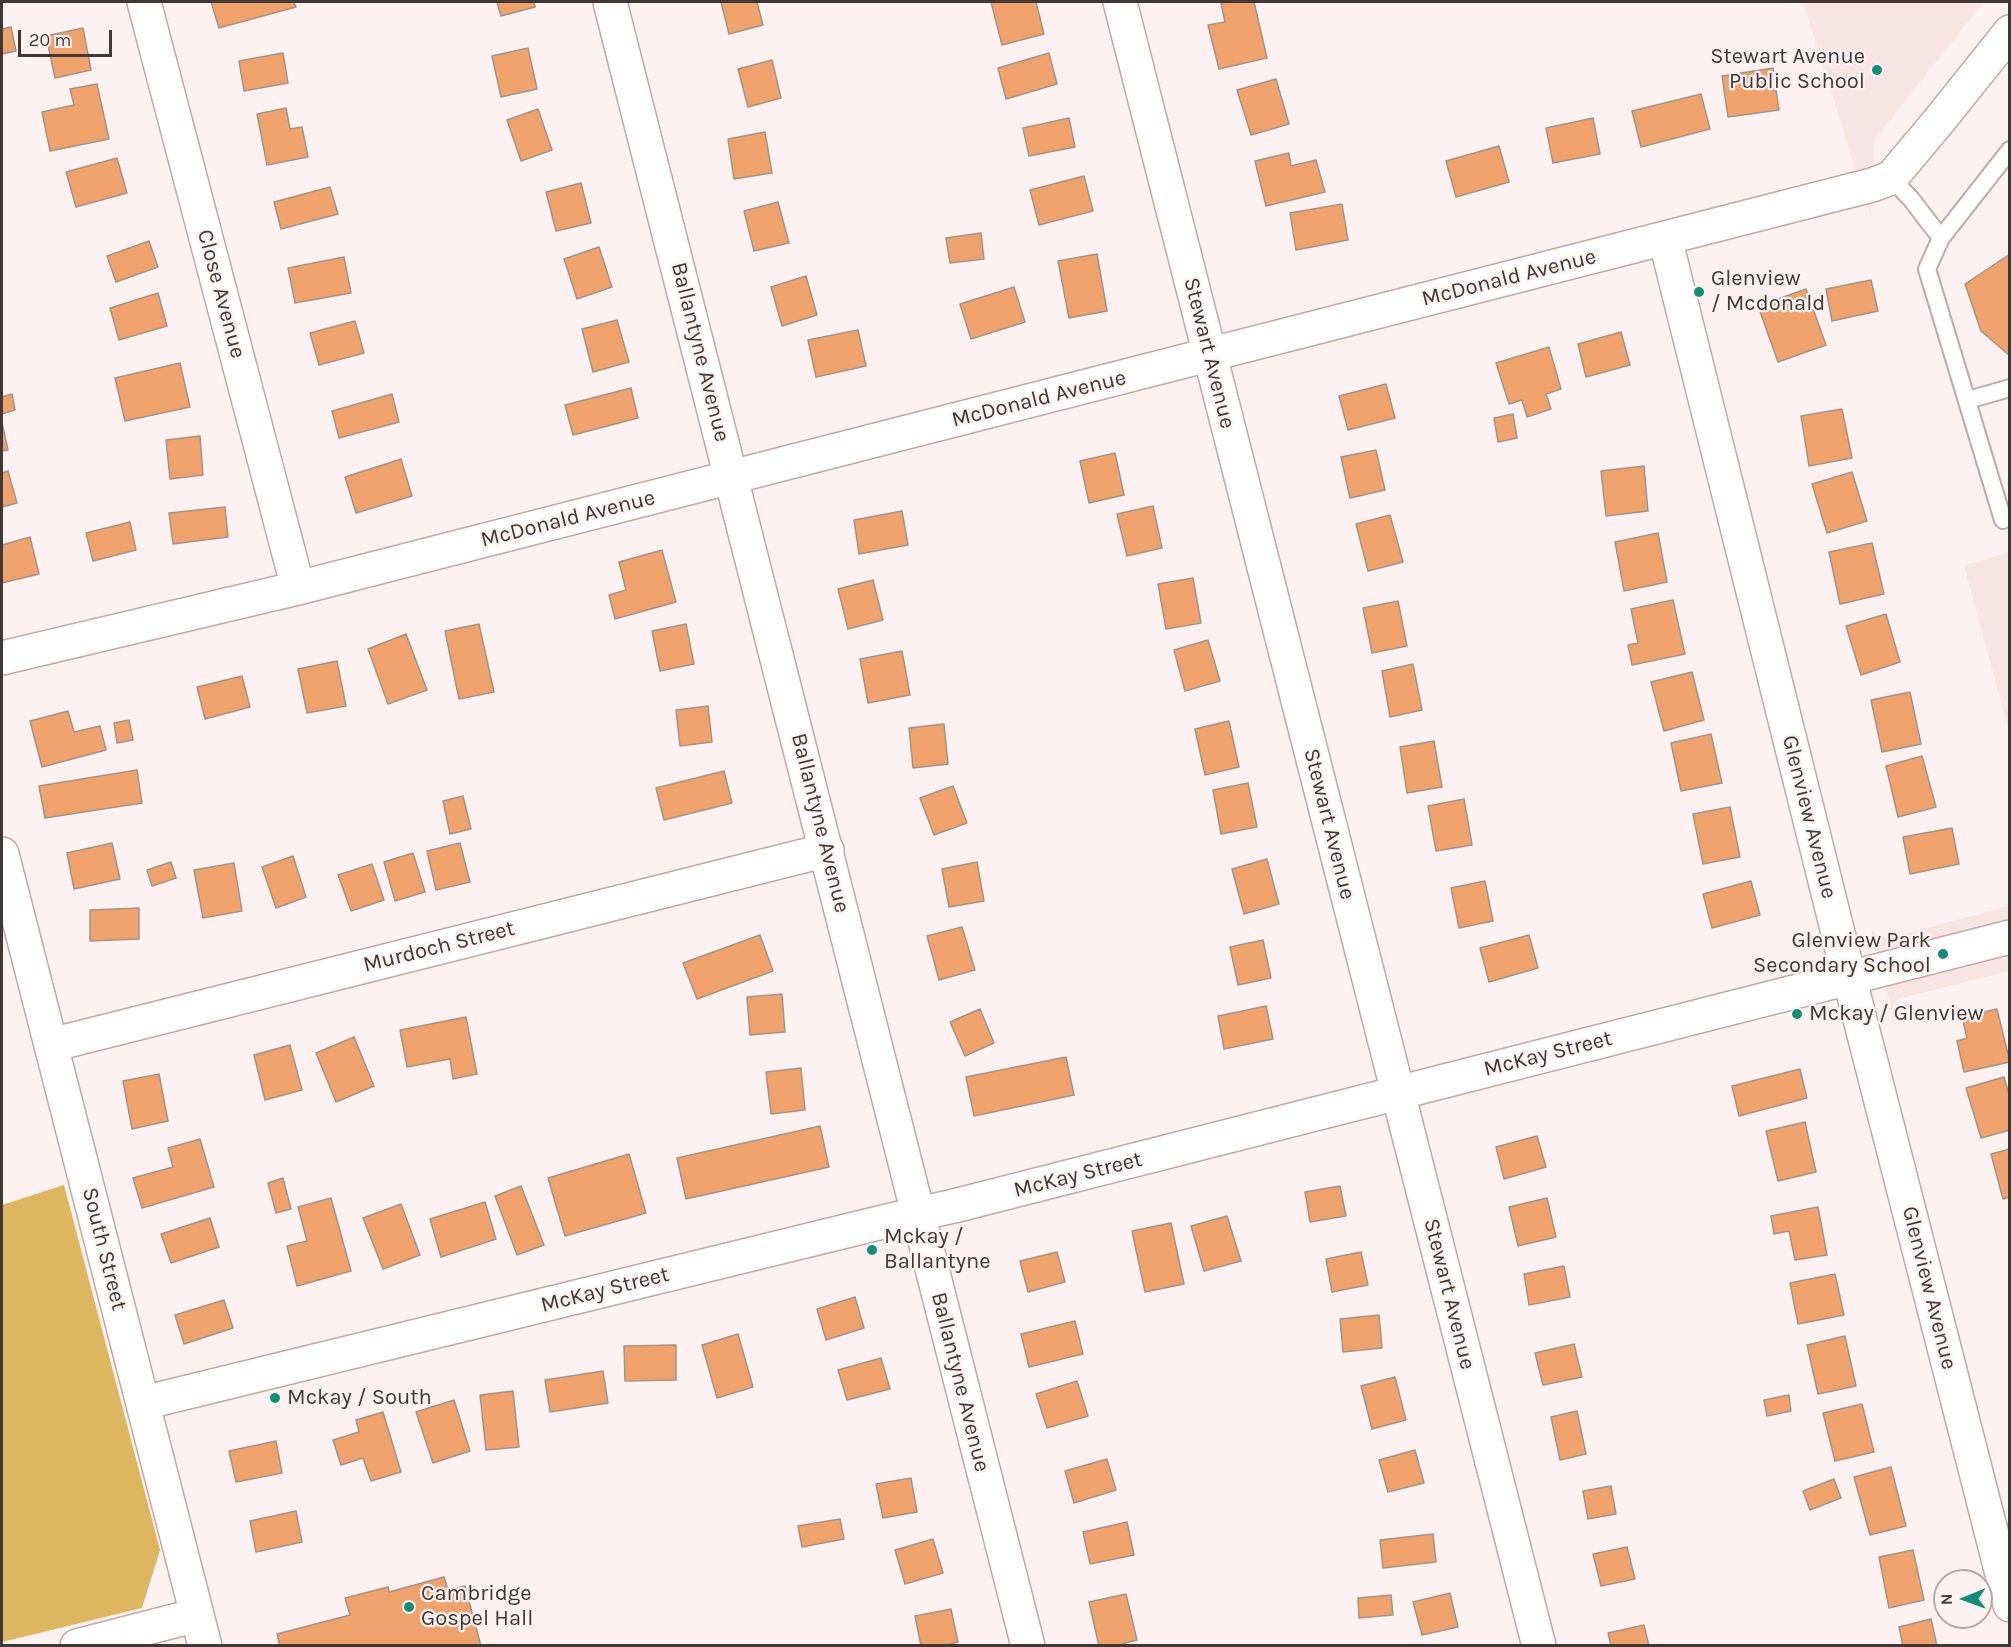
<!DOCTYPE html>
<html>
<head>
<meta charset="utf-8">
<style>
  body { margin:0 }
  #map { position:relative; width:2011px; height:1647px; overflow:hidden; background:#fdf2f1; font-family:Karla,sans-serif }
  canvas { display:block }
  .frame { position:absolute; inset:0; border:3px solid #413836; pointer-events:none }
  .north { position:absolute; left:1933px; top:1569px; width:60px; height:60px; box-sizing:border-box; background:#fdf2f1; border:2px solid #b2a8a6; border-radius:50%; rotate:269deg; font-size:16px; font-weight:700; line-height:24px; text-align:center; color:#413836 }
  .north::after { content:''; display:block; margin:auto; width:21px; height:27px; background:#0f8f75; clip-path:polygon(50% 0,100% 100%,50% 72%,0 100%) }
  .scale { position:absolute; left:18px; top:30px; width:94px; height:27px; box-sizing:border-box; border:3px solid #413836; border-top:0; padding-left:8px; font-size:18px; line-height:21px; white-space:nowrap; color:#413836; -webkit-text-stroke:4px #fdf2f1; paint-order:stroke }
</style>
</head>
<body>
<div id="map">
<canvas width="2011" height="1647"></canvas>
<div class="frame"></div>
<div class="north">N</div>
<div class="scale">20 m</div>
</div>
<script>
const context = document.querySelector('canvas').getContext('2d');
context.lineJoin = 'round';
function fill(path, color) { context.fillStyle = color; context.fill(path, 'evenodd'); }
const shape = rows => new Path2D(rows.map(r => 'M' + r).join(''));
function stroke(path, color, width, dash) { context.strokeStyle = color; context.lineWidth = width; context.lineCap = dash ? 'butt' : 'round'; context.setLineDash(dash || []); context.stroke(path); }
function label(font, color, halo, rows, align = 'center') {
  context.font = font + ' Karla,sans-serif'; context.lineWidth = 4.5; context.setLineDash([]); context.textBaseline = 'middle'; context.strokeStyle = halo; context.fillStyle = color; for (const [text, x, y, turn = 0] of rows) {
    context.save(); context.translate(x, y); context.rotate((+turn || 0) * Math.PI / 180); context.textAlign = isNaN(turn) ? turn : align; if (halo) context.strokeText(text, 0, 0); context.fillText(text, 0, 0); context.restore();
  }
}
fill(shape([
  [1803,2,1984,2,1875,139,1870,215],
  [2009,552,2010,552,2009,731,1964,566],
  [2009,906,2009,971,1898,999,1893,1005,1893,1015,1871,929,1878,936,1889,938]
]), '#f8e4e2');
fill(shape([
  [64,1185,160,1550,142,1608,2,1642,2,1205]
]), '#deb65f');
const building = shape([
  [211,2,294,2,296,7,219,28,211,2],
  [497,2,534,2,535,7,501,16,497,2],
  [721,2,757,2,763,25,729,34,721,2],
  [991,2,1036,2,1044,34,1002,45,991,2],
  [1228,2,1254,2,1267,58,1219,69,1208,25,1225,22,1221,3,1228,2],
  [11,27,16,51,2,54,2,29,11,27],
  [83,28,91,70,55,78,46,36,83,28],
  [528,48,537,89,501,97,492,56,528,48],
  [283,53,288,83,244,91,239,61,283,53],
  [1049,53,1057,84,1006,99,998,68,1049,53],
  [772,60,781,98,748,107,738,69,772,60],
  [1773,68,1779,110,1728,117,1722,76,1773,68],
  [1276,79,1289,124,1251,135,1237,90,1276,79],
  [97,84,109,139,50,151,42,112,74,105,70,89,97,84],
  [1701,94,1710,129,1641,147,1632,111,1701,94],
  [286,108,290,129,302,127,308,157,267,165,257,114,286,108],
  [538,109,552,150,521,161,507,120,538,109],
  [1069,118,1075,147,1029,156,1023,128,1069,118],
  [1593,118,1600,154,1553,163,1546,128,1593,118],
  [765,132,772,173,734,179,728,139,765,132],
  [1499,146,1509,182,1456,197,1446,161,1499,146],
  [1289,153,1291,166,1316,160,1325,192,1266,206,1255,161,1289,153],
  [117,158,127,193,76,207,66,172,117,158],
  [1084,176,1093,211,1039,225,1030,190,1084,176],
  [581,183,591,223,556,231,546,192,581,183],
  [330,187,338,214,281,229,274,202,330,187],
  [778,202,789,243,754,251,744,211,778,202],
  [1342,204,1348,240,1296,250,1290,213,1342,204],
  [981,233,984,259,950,263,946,238,981,233],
  [149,241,158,267,116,282,107,256,149,241],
  [599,247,612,287,577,299,564,259,599,247],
  [1097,254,1107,311,1069,318,1058,261,1097,254],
  [2010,254,2010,356,1981,331,1965,284,2010,254],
  [344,257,351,293,295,303,288,268,344,257],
  [806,276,817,315,782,326,771,287,806,276],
  [1871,280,1878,311,1832,321,1826,289,1871,280],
  [1014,287,1025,322,971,339,960,304,1014,287],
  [1806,289,1826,345,1778,362,1758,306,1806,289],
  [158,293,167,326,119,340,110,308,158,293],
  [617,320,629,362,593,372,582,329,617,320],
  [355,321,364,353,319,365,310,333,355,321],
  [858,330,866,366,816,377,808,340,858,330],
  [1621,332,1630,365,1586,377,1578,344,1621,332],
  [1549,347,1561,389,1546,394,1551,409,1527,417,1522,400,1509,404,1496,363,1549,347],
  [180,363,190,407,125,421,115,378,180,363],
  [1386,384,1395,418,1348,430,1339,396,1386,384],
  [631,388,638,418,573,435,565,405,631,388],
  [12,394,15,410,2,414,2,397,12,394],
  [392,394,399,422,339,438,332,411,392,394],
  [1842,409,1852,458,1809,466,1801,416,1842,409],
  [1513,414,1517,438,1498,442,1494,418,1513,414],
  [2,423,8,450,2,451,2,423],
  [200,436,203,475,170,479,166,440,200,436],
  [1376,450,1385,490,1350,498,1341,457,1376,450],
  [1115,453,1124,495,1089,503,1080,461,1115,453],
  [401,459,412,496,356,513,345,477,401,459],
  [1644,466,1648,511,1606,516,1601,471,1644,466],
  [8,471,17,503,2,507,2,473,8,471],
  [1852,472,1867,521,1827,533,1812,484,1852,472],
  [1153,506,1162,548,1127,556,1117,514,1153,506],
  [225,507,228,537,173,544,169,513,225,507],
  [902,511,908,545,859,554,854,520,902,511],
  [1390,515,1403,562,1368,571,1356,524,1390,515],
  [130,522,136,550,93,561,86,533,130,522],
  [1658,533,1667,582,1624,591,1615,542,1658,533],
  [30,537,39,574,2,583,2,545,30,537],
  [1872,543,1884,594,1840,604,1829,552,1872,543],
  [662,550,676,602,615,619,609,595,626,590,619,562,662,550],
  [1193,578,1201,623,1166,629,1158,584,1193,578],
  [873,580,883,620,848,629,838,589,873,580],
  [1673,600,1685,654,1632,665,1628,645,1638,643,1631,609,1673,600],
  [1398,601,1407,646,1372,653,1363,608,1398,601],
  [1886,614,1900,662,1861,675,1846,626,1886,614],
  [479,624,494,692,459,699,445,631,479,624],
  [686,624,694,664,660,671,652,631,686,624],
  [406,634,427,690,388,704,368,649,406,634],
  [1208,640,1220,681,1185,691,1174,650,1208,640],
  [902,651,910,695,868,703,860,659,902,651],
  [337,661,346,706,307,713,298,669,337,661],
  [1413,664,1422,710,1390,717,1382,671,1413,664],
  [1692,672,1704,720,1664,731,1651,682,1692,672],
  [242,676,250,707,205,719,197,687,242,676],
  [1910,692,1921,744,1882,752,1871,700,1910,692],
  [708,706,712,742,680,746,676,710,708,706],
  [68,711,74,732,100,726,106,750,42,767,30,721,68,711],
  [129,720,133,740,117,743,114,723,129,720],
  [1229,721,1239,767,1205,775,1195,729,1229,721],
  [944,724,948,764,913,768,909,728,944,724],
  [1711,734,1722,783,1681,791,1671,743,1711,734],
  [1434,741,1442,787,1407,793,1400,747,1434,741],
  [1922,756,1936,807,1898,817,1886,766,1922,756],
  [137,770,142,803,45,818,39,786,137,770],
  [724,771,732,803,664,820,656,788,724,771],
  [1248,783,1257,827,1221,834,1213,790,1248,783],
  [953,786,967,823,934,835,920,798,953,786],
  [463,796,471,829,450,834,443,801,463,796],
  [1464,799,1472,845,1436,851,1428,806,1464,799],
  [1730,807,1740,857,1703,864,1693,814,1730,807],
  [1952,828,1959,864,1910,874,1903,837,1952,828],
  [112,843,120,879,74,889,67,853,112,843],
  [460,843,470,882,436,890,427,851,460,843],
  [413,853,425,892,395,901,384,862,413,853],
  [293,856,306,897,276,908,262,867,293,856],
  [1267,859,1279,904,1244,914,1232,869,1267,859],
  [171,862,176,878,152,886,147,870,171,862],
  [977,862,984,901,949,907,942,869,977,862],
  [234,863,242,911,203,918,194,870,234,863],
  [372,864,384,900,351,911,338,875,372,864],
  [1485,881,1493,921,1459,928,1451,888,1485,881],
  [1751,881,1760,915,1712,928,1703,894,1751,881],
  [139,908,139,939,90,941,90,910,139,908],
  [962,927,975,970,939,980,927,936,962,927],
  [760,935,773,971,697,999,683,963,760,935],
  [1529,935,1538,968,1489,982,1480,948,1529,935],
  [1263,940,1271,978,1238,985,1230,947,1263,940],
  [782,994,785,1032,750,1035,747,997,782,994],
  [1266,1006,1273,1039,1224,1049,1218,1016,1266,1006],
  [980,1009,994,1043,965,1056,950,1022,980,1009],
  [1997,1009,2010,1062,1964,1072,1957,1041,1967,1038,1962,1017,1997,1009],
  [466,1017,477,1074,453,1079,450,1059,407,1067,400,1030,466,1017],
  [354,1037,374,1086,336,1102,316,1053,354,1037],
  [290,1045,302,1090,265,1100,254,1055,290,1045],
  [1066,1057,1074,1095,974,1116,966,1077,1066,1057],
  [801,1068,805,1110,771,1114,766,1072,801,1068],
  [1800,1069,1807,1098,1739,1116,1732,1086,1800,1069],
  [159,1074,168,1121,132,1129,123,1081,159,1074],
  [2004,1077,2010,1098,2010,1130,1981,1138,1966,1088,2004,1077],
  [1805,1122,1816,1172,1778,1181,1766,1131,1805,1122],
  [820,1126,829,1167,686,1199,677,1158,820,1126],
  [1537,1136,1546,1167,1504,1179,1496,1147,1537,1136],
  [200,1139,214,1187,142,1208,133,1178,173,1167,168,1148,200,1139],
  [2010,1149,2010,1197,2003,1199,1991,1154,2010,1149],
  [629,1154,646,1213,565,1236,548,1178,629,1154],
  [283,1178,291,1209,276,1213,268,1183,283,1178],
  [521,1186,544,1245,517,1255,495,1196,521,1186],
  [1340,1186,1346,1216,1310,1222,1305,1192,1340,1186],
  [331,1198,351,1271,297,1286,287,1246,307,1241,298,1207,331,1198],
  [1547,1198,1556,1237,1518,1246,1509,1207,1547,1198],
  [485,1202,496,1239,441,1257,430,1219,485,1202],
  [401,1204,420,1255,383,1269,363,1218,401,1204],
  [1818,1207,1827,1255,1795,1260,1789,1231,1774,1234,1771,1216,1818,1207],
  [1227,1216,1241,1261,1204,1271,1191,1226,1227,1216],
  [210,1218,219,1247,171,1263,161,1234,210,1218],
  [1171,1223,1184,1284,1145,1292,1132,1231,1171,1223],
  [1057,1252,1065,1282,1028,1292,1020,1261,1057,1252],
  [1361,1252,1368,1285,1332,1292,1326,1259,1361,1252],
  [1564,1266,1570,1297,1529,1305,1524,1274,1564,1266],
  [1835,1274,1844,1315,1798,1324,1790,1283,1835,1274],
  [855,1297,864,1328,826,1340,817,1309,855,1297],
  [224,1300,233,1328,184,1344,175,1315,224,1300],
  [1379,1315,1382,1348,1343,1352,1340,1319,1379,1315],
  [1075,1321,1083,1354,1029,1367,1021,1334,1075,1321],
  [738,1334,753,1387,717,1398,702,1345,738,1334],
  [1845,1336,1856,1386,1818,1394,1807,1345,1845,1336],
  [1574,1344,1582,1377,1543,1385,1535,1353,1574,1344],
  [676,1345,676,1380,625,1381,624,1346,676,1345],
  [881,1358,890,1389,847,1400,838,1370,881,1358],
  [603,1371,608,1403,550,1412,545,1380,603,1371],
  [1395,1377,1406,1420,1372,1429,1361,1386,1395,1377],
  [1077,1381,1088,1416,1047,1428,1036,1394,1077,1381],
  [513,1391,519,1447,486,1450,480,1395,513,1391],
  [1789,1395,1791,1411,1767,1416,1764,1400,1789,1395],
  [454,1400,470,1451,433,1463,416,1412,454,1400],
  [1862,1404,1874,1452,1835,1461,1823,1413,1862,1404],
  [1577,1411,1586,1454,1560,1460,1551,1417,1577,1411],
  [383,1412,401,1472,371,1481,363,1458,341,1465,333,1440,359,1432,356,1420,383,1412],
  [276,1441,282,1473,236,1482,229,1451,276,1441],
  [1415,1450,1424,1483,1388,1492,1379,1460,1415,1450],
  [1107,1459,1116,1490,1074,1503,1065,1471,1107,1459],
  [1891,1467,1906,1526,1870,1535,1854,1477,1891,1467],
  [911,1478,917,1512,883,1518,876,1484,911,1478],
  [1834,1479,1841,1498,1810,1510,1803,1491,1834,1479],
  [1611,1486,1616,1514,1588,1519,1583,1491,1611,1486],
  [296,1511,302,1542,256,1552,250,1521,296,1511],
  [840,1519,844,1539,802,1547,798,1526,840,1519],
  [1127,1522,1134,1555,1090,1564,1083,1532,1127,1522],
  [1433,1534,1436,1562,1383,1568,1380,1540,1433,1534],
  [933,1539,943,1573,905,1584,895,1550,933,1539],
  [1627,1547,1635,1579,1601,1586,1593,1554,1627,1547],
  [1913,1550,1924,1600,1889,1608,1879,1557,1913,1550],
  [444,1577,448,1590,465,1586,481,1646,280,1646,277,1634,350,1615,345,1598,388,1587,389,1592,444,1577],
  [1450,1593,1458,1627,1422,1635,1413,1602,1450,1593],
  [1126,1594,1137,1640,1115,1646,1099,1646,1089,1602,1126,1594],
  [1391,1595,1393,1615,1359,1618,1358,1598,1391,1595],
  [951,1609,958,1642,942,1646,921,1646,915,1616,951,1609],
  [1931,1619,1937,1646,1903,1646,1899,1627,1931,1619],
  [1644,1625,1649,1646,1611,1646,1608,1633,1644,1625]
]);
fill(building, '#efa26b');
stroke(building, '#a59387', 1.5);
const service = shape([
  [1891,178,1911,199,1941,238],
  [1968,400,2010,388],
  [2003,520,1927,269,1941,238,2010,150]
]);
const minor = shape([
  [144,2,298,588],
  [610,2,1028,1646],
  [1120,2,1539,1646],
  [1665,238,1842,949,2010,1605],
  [2,658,298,588,1872,185,1891,178,1938,122,2010,32],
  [2,854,205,1646],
  [51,1045,827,850],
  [143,1403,891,1220,954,1206,2010,937],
  [77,1646,197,1615]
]);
stroke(service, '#c1a9a6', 20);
stroke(minor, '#c1a9a6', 36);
stroke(service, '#fff', 16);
stroke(minor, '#fff', 33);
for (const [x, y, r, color] of [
  [1877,70,6,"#0f8f75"],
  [1699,292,6,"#0f8f75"],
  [1943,954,6,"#0f8f75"],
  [1797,1014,6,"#0f8f75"],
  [872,1250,6,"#0f8f75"],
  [275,1398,6,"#0f8f75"],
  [409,1607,6,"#0f8f75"]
]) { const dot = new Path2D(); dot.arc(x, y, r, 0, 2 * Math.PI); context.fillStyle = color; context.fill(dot); stroke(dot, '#fdf2f1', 2); }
label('22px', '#413836', '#fdf2f1', [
  ["Stewart Avenue",1865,57,"right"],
  ["Public School",1865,82,"right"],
  ["Glenview",1711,279],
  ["/ Mcdonald",1711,304],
  ["Glenview Park",1931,941,"right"],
  ["Secondary School",1931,966,"right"],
  ["Mckay / Glenview",1809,1014],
  ["Mckay /",884,1237],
  ["Ballantyne",884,1262],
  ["Mckay / South",287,1398],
  ["Cambridge",421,1594],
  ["Gospel Hall",421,1619]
], 'left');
label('22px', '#413836', '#fdf2f1', [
  ["McDonald Avenue",1509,278,-14],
  ["Close Avenue",221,294,75],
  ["Ballantyne Avenue",700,352,76],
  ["Stewart Avenue",1209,353,76],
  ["McDonald Avenue",1039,399,-14],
  ["McDonald Avenue",568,519,-14],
  ["Glenview Avenue",1809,817,76],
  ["Ballantyne Avenue",820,823,76],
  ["Stewart Avenue",1329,824,76],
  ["Murdoch Street",439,947,-14],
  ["McKay Street",1548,1054,-14],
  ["McKay Street",1078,1175,-14],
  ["South Street",104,1249,76],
  ["Glenview Avenue",1929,1288,76],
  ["McKay Street",605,1290,-14],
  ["Stewart Avenue",1449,1294,76],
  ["Ballantyne Avenue",960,1382,76]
]);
</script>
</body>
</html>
